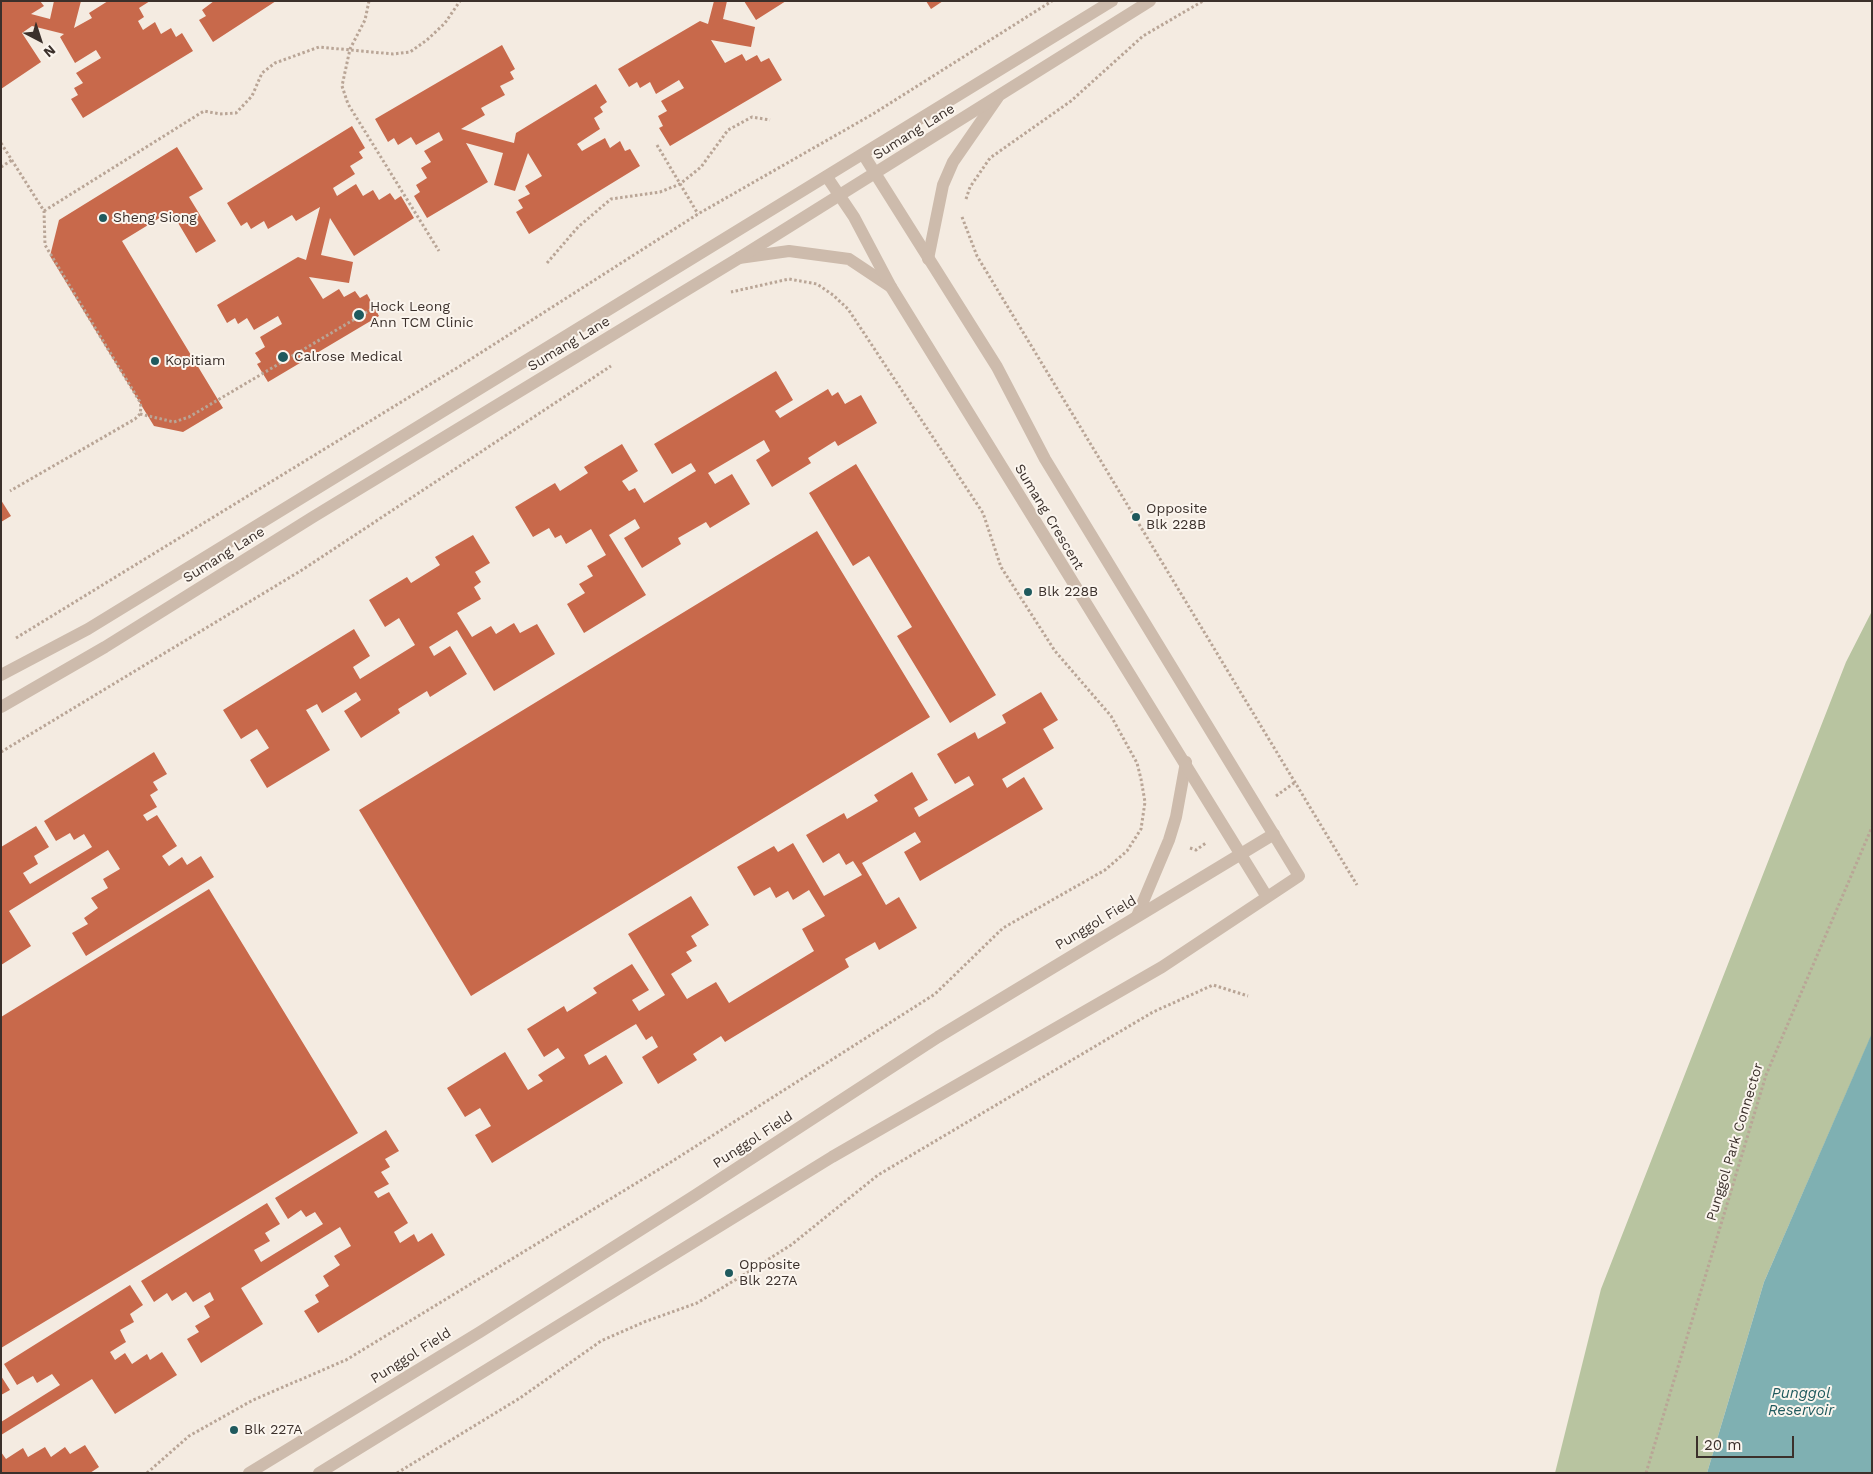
<!DOCTYPE html>
<html>
<head>
<meta charset="utf-8">
<style>
  body { margin:0 }
  #map { position:relative; width:1873px; height:1474px; overflow:hidden; background:#f4ebe1; font-family:"Work Sans",sans-serif }
  canvas { display:block }
  .frame { position:absolute; inset:0; border:2px solid #3b302b; pointer-events:none }
  .north { position:absolute; left:15px; top:15px; width:50px; height:50px; -webkit-text-stroke:4px #fbf5ee; paint-order:stroke; rotate:140deg; font-size:14px; font-weight:700; line-height:20px; text-align:center; color:#3b302b }
  .north::after { content:''; display:block; margin:auto; width:18px; height:22px; background:#3b302b; clip-path:polygon(50% 0,100% 100%,50% 72%,0 100%) }
  .scale { position:absolute; left:1696px; top:1436px; width:98px; height:22px; box-sizing:border-box; border:2px solid #3b302b; border-top:0; padding-left:6px; font-size:15px; line-height:18px; white-space:nowrap; color:#3b302b; -webkit-text-stroke:4px #fbf5ee; paint-order:stroke }
</style>
</head>
<body>
<div id="map">
<canvas width="1873" height="1474"></canvas>
<div class="frame"></div>
<div class="north">N</div>
<div class="scale">20 m</div>
</div>
<script>
const context = document.querySelector('canvas').getContext('2d');
context.lineJoin = 'round';
function fill(path, color) { context.fillStyle = color; context.fill(path, 'evenodd'); }
const shape = rows => new Path2D(rows.map(r => 'M' + r).join(''));
function stroke(path, color, width, dash) { context.strokeStyle = color; context.lineWidth = width; context.lineCap = dash ? 'butt' : 'round'; context.setLineDash(dash || []); context.stroke(path); }
function label(font, color, halo, rows, align = 'center') {
  context.font = font + ' "Work Sans",sans-serif'; context.lineWidth = 4; context.setLineDash([]); context.textBaseline = 'middle'; context.strokeStyle = halo; context.fillStyle = color; for (const [text, x, y, turn = 0] of rows) {
    context.save(); context.translate(x, y); context.rotate((+turn || 0) * Math.PI / 180); context.textAlign = isNaN(turn) ? turn : align; if (halo) context.strokeText(text, 0, 0); context.fillText(text, 0, 0); context.restore();
  }
}
fill(shape([
  [1872,611,1872,1034,1764,1282,1707,1473,1555,1473,1601,1289,1846,662]
]), '#b8c4a0');
fill(shape([
  [1872,1033,1872,1473,1707,1473,1764,1282]
]), '#7fb0b2');
fill(shape([
  [1,1,40,1,44,6,31,14,50,19,54,1,81,1,74,28,92,18,89,13,108,1,150,1,139,8,144,17,138,21,143,30,155,22,161,34,171,28,176,37,182,33,193,51,83,118,71,99,78,95,74,88,83,83,76,73,101,58,96,50,75,63,60,37,64,34,32,26,22,33,41,62,1,89],
  [214,1,276,1,213,42,199,20,206,16,202,10],
  [714,1,727,1,723,19,755,27,751,47,711,40,725,63,742,54,746,61,757,55,761,62,769,58,782,80,670,146,659,128,663,126,658,116,667,111,661,101,684,88,679,80,656,94,650,82,640,88,637,82,629,87,618,69,700,21,708,24],
  [744,1,786,1,756,20],
  [926,1,943,1,931,9],
  [502,45,515,69,510,72,514,79,500,86,505,95,481,108,485,115,461,129,514,143,516,133,596,84,607,102,600,107,603,112,594,118,600,129,577,144,582,151,605,138,610,148,620,141,625,151,630,149,640,166,529,234,516,212,523,208,518,200,530,194,525,186,542,176,528,153,515,191,494,185,503,153,466,143,488,182,427,218,414,196,420,192,416,185,427,178,421,168,431,162,424,151,443,140,439,132,416,145,411,137,398,145,394,138,388,142,375,119],
  [352,126,365,148,359,152,363,158,350,166,355,174,333,188,337,196,356,184,363,196,373,190,379,200,390,193,395,200,401,196,414,218,354,256,330,218,321,255,353,262,349,283,309,277,323,299,339,289,344,297,355,291,360,298,367,294,379,316,268,382,257,364,261,362,255,353,265,347,260,337,282,324,278,316,254,330,247,318,238,324,235,318,227,323,217,305,298,257,306,260,320,207,296,221,292,215,268,229,264,221,251,229,247,222,241,226,227,203],
  [177,147,203,189,189,197,216,241,196,253,171,211,122,241,223,408,183,432,154,426,50,256,59,220],
  [776,371,793,400,775,411,780,418,828,389,832,396,838,392,845,404,861,395,877,423,838,446,835,441,808,458,811,463,772,487,756,460,770,451,764,440,708,473,715,484,732,474,750,504,710,528,706,522,678,538,681,544,642,568,624,538,640,528,635,519,609,535,646,595,584,633,567,604,585,593,579,584,593,576,587,566,606,555,591,529,566,544,561,535,555,538,549,528,533,537,515,507,555,483,560,491,588,473,584,467,622,444,638,471,622,481,629,491,635,488,644,503,696,471,691,463,672,474,654,444],
  [856,464,996,695,950,723,897,636,912,627,869,556,853,566,809,493],
  [1,500,11,516,1,522],
  [817,531,930,717,471,996,359,810],
  [473,535,490,563,475,572,481,582,474,587,481,599,457,613,472,637,491,626,496,634,514,623,520,633,537,624,555,654,494,691,457,630,429,647,434,656,450,646,467,674,430,697,427,691,398,709,400,713,361,738,344,711,361,700,356,692,322,713,317,704,306,710,330,750,267,788,250,760,269,748,257,729,241,739,223,710,354,629,370,656,353,667,360,679,415,645,399,618,385,627,369,600,407,577,411,583,440,565,435,557],
  [1041,692,1058,720,1043,729,1054,748,1002,779,1007,788,1024,777,1043,809,920,881,904,852,921,842,915,832,862,863,886,905,899,897,917,928,879,950,875,942,845,959,849,967,725,1042,721,1036,693,1054,697,1060,658,1084,642,1057,658,1047,652,1036,646,1040,636,1024,584,1055,589,1065,606,1055,623,1083,492,1163,475,1135,491,1126,480,1108,465,1117,447,1088,505,1052,528,1090,543,1081,538,1075,565,1058,558,1048,544,1057,527,1029,564,1006,567,1012,597,993,593,988,632,964,649,990,632,1000,639,1011,665,995,628,934,691,896,709,925,691,936,697,946,686,952,692,961,671,974,687,999,716,982,729,1003,814,951,802,929,825,916,809,890,793,900,788,891,776,898,770,887,754,896,737,867,774,846,778,852,793,843,824,896,862,875,853,861,846,865,839,853,823,863,806,835,844,813,847,819,878,801,874,795,912,772,928,800,914,808,919,817,974,785,969,776,955,784,937,754,975,732,978,739,1006,723,1002,715],
  [154,752,167,774,153,782,158,790,150,795,157,807,143,815,147,821,157,815,177,846,162,856,169,866,182,857,187,865,201,856,214,877,86,956,72,933,88,924,84,918,98,908,91,898,108,888,103,879,120,869,108,850,9,911,31,946,1,965,1,847,36,826,49,847,34,856,38,864,23,873,30,884,92,847,84,834,74,840,70,833,56,841,44,821],
  [209,889,358,1133,1,1348,1,1017],
  [386,1130,399,1151,385,1159,390,1167,381,1172,389,1184,374,1192,378,1198,389,1192,408,1223,394,1232,400,1243,414,1234,418,1242,432,1233,445,1255,318,1333,304,1311,319,1302,315,1295,329,1286,323,1276,340,1265,334,1256,351,1246,340,1227,241,1288,263,1324,201,1363,187,1339,199,1332,195,1326,210,1317,204,1306,214,1300,210,1292,193,1302,186,1292,172,1301,167,1293,154,1302,141,1281,267,1203,280,1224,265,1233,270,1241,254,1250,261,1262,323,1224,315,1212,306,1217,301,1210,288,1219,275,1198],
  [130,1285,143,1305,130,1314,134,1322,120,1330,126,1342,110,1352,115,1360,125,1353,132,1364,147,1354,150,1360,162,1352,177,1375,115,1414,92,1379,1,1435,1,1422,60,1385,52,1374,37,1383,33,1376,17,1385,4,1364],
  [1,1376,10,1390,1,1395],
  [85,1445,99,1467,90,1473,1,1473,1,1452,6,1459,23,1448,28,1457,45,1447,51,1457,65,1447,70,1454]
]), '#c8694b');
stroke(shape([
  [369,1,365,20,350,49,342,86,348,104,439,251],
  [1,143,44,211,45,245,140,402,141,407,140,414,135,419,10,491],
  [657,145,698,214],
  [1,167,12,160],
  [966,199,970,187,990,158,1071,101,1143,36,1203,1],
  [44,211,204,111,220,114,236,113,252,96,262,73,275,63,319,47,393,54,410,52,427,40,445,23,460,1],
  [962,217,977,256,1357,885],
  [547,263,578,227,611,199,660,192,680,184,701,167,728,130,752,117,770,120],
  [140,414,174,422,189,417,377,306],
  [16,638,460,366,698,214,873,114,1052,1],
  [1,752,302,570,611,366],
  [1276,796,1294,783],
  [1190,848,1196,850,1206,843],
  [147,1473,189,1436,253,1400,346,1360,671,1162,935,994,1003,928,1105,870,1127,851,1141,829,1145,802,1141,779,1137,763,1111,716,1055,651,1001,567,983,513,848,309,833,295,817,284,789,279,731,292],
  [397,1473,520,1398,601,1341,644,1322,697,1303,745,1274,791,1245,878,1175,1153,1012,1213,985,1248,996],
  [1646,1473,1766,1075,1872,827]
]), '#b9a596', 3, [2.5, 2.5]);
stroke(shape([
  [739,258,789,251,849,259,891,287],
  [928,259,943,185,953,162,998,97],
  [1137,916,1169,840,1176,817,1186,762]
]), '#cdbbac', 12);
stroke(shape([
  [827,177,854,217,891,287,1267,897],
  [1,675,88,629,1112,1],
  [1,707,105,647,313,517,739,258,1150,1],
  [249,1473,480,1332,694,1196,938,1037,1274,834],
  [319,1473,832,1157,1162,967,1299,876,1045,459,997,367,863,154]
]), '#cdbbac', 12);
for (const [x, y, r, color] of [
  [103,218,5,"#1f5a5e"],
  [359,315,6,"#1f5a5e"],
  [283,357,6,"#1f5a5e"],
  [155,361,5,"#1f5a5e"],
  [1136,517,5,"#1f5a5e"],
  [1028,592,5,"#1f5a5e"],
  [729,1273,5,"#1f5a5e"],
  [234,1430,5,"#1f5a5e"]
]) { const dot = new Path2D(); dot.arc(x, y, r, 0, 2 * Math.PI); context.fillStyle = color; context.fill(dot); stroke(dot, '#fbf5ee', 2); }
label('14px', '#3b302b', '#fbf5ee', [
  ["Sumang Lane",914,132,-32],
  ["Sumang Lane",569,344,-31],
  ["Sumang Crescent",1049,517,59],
  ["Sumang Lane",224,555,-32],
  ["Punggol Field",1096,923,-31],
  ["Punggol Field",753,1140,-33],
  ["Punggol Park Connector",1735,1142,-73],
  ["Punggol Field",411,1356,-32]
]);
label('14px', '#3b302b', '#fbf5ee', [
  ["Sheng Siong",113,218],
  ["Hock Leong",370,307],
  ["Ann TCM Clinic",370,323],
  ["Calrose Medical",294,357],
  ["Kopitiam",165,361],
  ["Opposite",1146,509],
  ["Blk 228B",1146,525],
  ["Blk 228B",1038,592],
  ["Opposite",739,1265],
  ["Blk 227A",739,1281],
  ["Blk 227A",244,1430]
], 'left');
label('italic 15px', '#1f5a5e', '#fbf5ee', [
  ["Punggol",1801,1394],
  ["Reservoir",1801,1411]
]);
</script>
</body>
</html>
